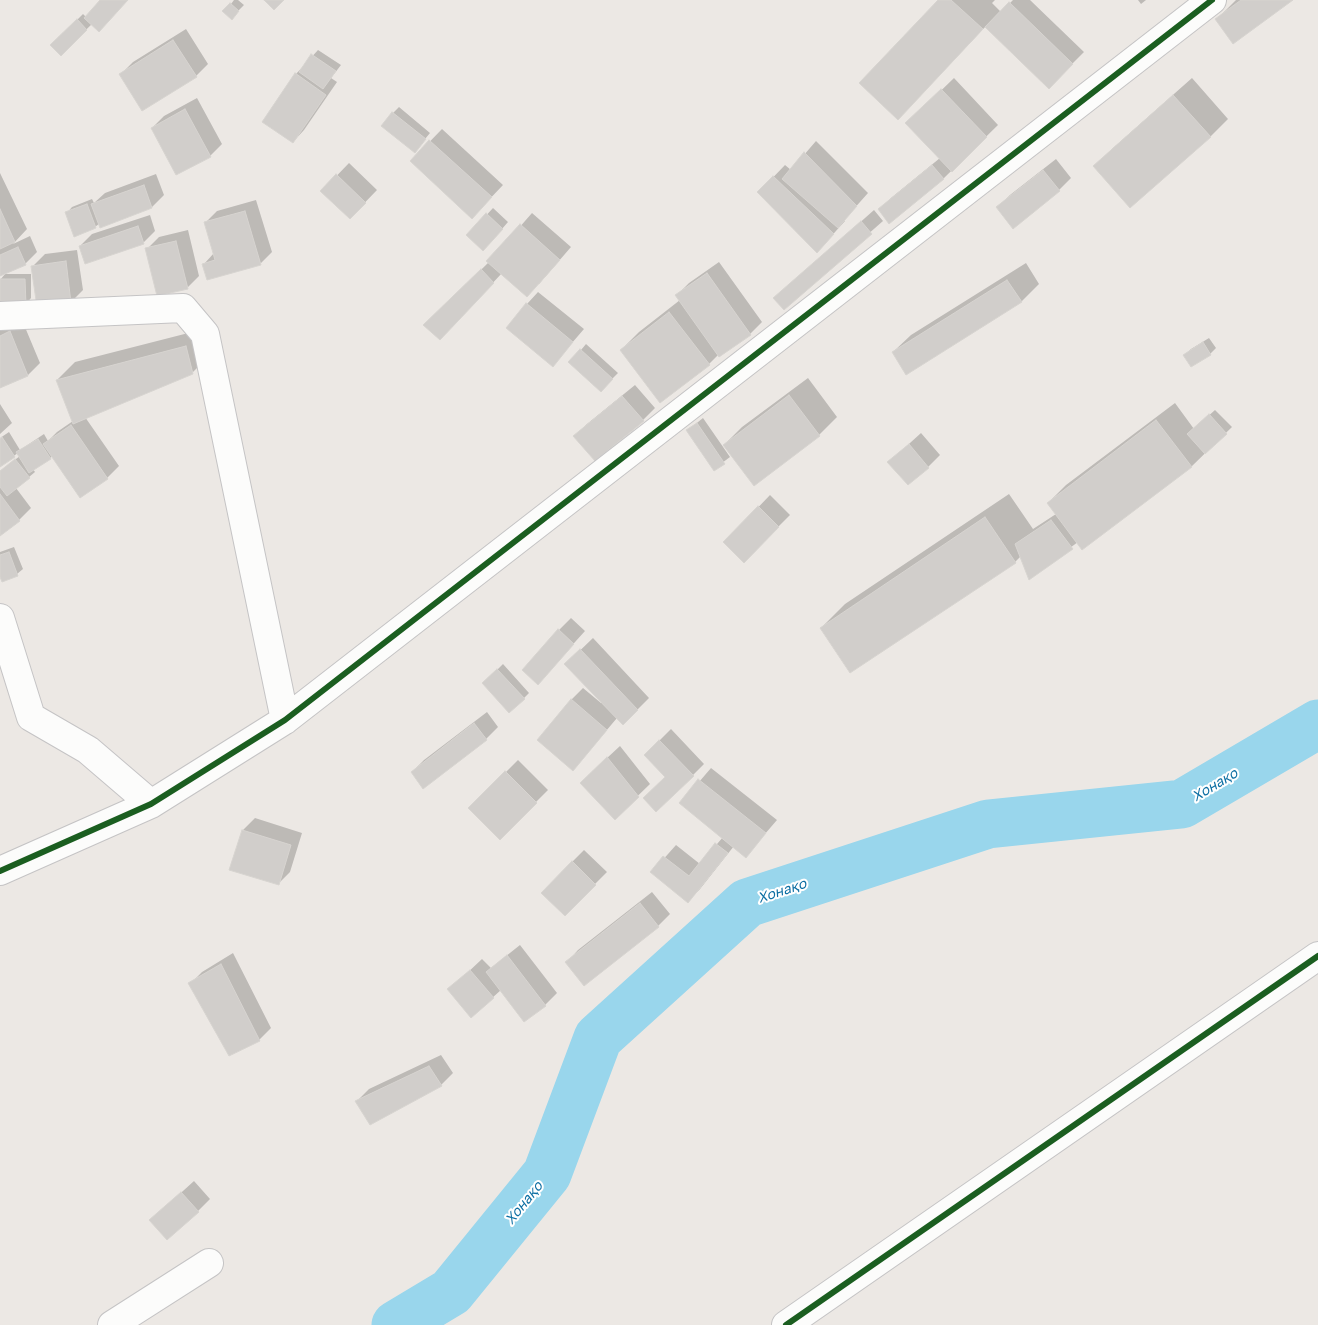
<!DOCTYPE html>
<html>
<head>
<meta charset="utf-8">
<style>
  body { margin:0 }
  canvas { display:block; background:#ece8e4 }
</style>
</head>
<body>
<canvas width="1318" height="1325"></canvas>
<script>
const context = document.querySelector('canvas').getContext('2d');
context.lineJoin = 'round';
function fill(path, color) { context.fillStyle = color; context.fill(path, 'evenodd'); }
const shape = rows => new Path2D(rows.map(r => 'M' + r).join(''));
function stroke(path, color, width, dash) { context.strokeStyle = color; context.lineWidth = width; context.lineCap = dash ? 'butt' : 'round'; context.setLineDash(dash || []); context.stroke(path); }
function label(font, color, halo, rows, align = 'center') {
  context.font = font + ' "Golos Text",sans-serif'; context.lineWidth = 4; context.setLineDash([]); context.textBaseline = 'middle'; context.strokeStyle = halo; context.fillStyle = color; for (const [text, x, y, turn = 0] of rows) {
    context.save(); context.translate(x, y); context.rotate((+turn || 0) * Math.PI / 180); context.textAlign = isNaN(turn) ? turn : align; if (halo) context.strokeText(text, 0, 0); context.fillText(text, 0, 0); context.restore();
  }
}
fill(shape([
  [102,0,128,0,92,24,61,54,52,45,83,14,87,18],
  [234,0,238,0,244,5,237,12,231,4],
  [939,0,995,0,992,3,1001,12,1013,0,1030,0,1084,52,1049,87,986,26,916,100],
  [1138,0,1146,0,1141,4],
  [1236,0,1290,0,1217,19],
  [186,29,208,64,196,76,121,74,133,62],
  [318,50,341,65,331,78,337,82,304,130,293,142,296,74],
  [954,78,998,125,944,178,889,222,879,210,891,198,940,158,919,112],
  [1192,78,1228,119,1210,137,1095,166,1113,148],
  [197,98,222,144,210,156,152,128,164,116],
  [399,107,430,133,420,145,393,113],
  [442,129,503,185,484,205,411,161],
  [816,141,868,193,844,220,845,221,817,252,759,192,785,165,791,170],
  [1056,159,1071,178,1059,190,1014,227,998,207,1010,195],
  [349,163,377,190,350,218,322,191],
  [0,173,27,229,13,244,30,236,37,252,25,264,0,275],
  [156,174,164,195,152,207,101,226,100,223,95,227,67,213,72,207,92,199,94,203,105,193],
  [256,200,272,252,260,264,204,264,214,253,205,223,217,211],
  [493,208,508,222,489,244,468,235],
  [874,210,883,221,784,308,775,298],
  [532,213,571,247,539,284,502,273,452,327,425,325,489,262],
  [150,215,155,231,143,243,80,246,92,234],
  [188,230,199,276,187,288,147,249,159,237],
  [77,250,83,290,71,302,33,266,45,254],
  [719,262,762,322,750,334,720,356,719,354,709,364,621,350,639,332,680,300,677,295,689,283],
  [1026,263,1039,284,1021,302,893,352,911,335],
  [5,274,31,274,31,298,26,304,0,280],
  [538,292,584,329,553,365,527,304],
  [22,320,40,363,28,375,0,386,0,330],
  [204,329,210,355,192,373,85,417,119,466,107,478,53,456,33,469,35,472,16,488,31,508,19,520,0,534,0,471,20,456,18,453,0,465,0,438,9,432,20,450,44,434,48,441,57,432,73,421,57,380,75,362],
  [1209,338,1216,348,1210,354,1185,355,1191,349],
  [586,344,618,373,601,390,581,350],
  [808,378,837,417,819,435,724,445,742,427],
  [635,385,655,408,643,420,575,436,587,424],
  [1175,403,1194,429,1215,410,1232,427,1191,467,1078,542,1029,578,1021,556,1015,562,821,628,845,604,1009,494,1033,529,1056,514,1048,503,1066,485],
  [0,404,12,423,0,434],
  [703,418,730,457,714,469,688,430],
  [921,433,940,455,928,467,889,462],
  [770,495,790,515,744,561,725,542],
  [14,547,23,569,17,574,0,573,0,552],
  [571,618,585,631,538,683,559,630],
  [593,638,649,698,637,710,617,718,573,770,571,700,583,688,601,703,602,702,566,664],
  [503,664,529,693,524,698,484,683],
  [487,712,498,727,486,739,412,772,424,760],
  [671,729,704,764,693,775,667,776,645,755],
  [620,746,650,784,615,818,593,771],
  [518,760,548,790,500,838,470,808],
  [711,768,777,820,746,856,734,846,700,889,688,901,652,872,676,845,700,864,723,837,681,803],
  [255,818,302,833,290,872,278,884,243,830],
  [584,850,607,872,565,914,572,862],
  [652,892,670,914,658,926,567,962,578,950],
  [520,945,557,993,545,1005,501,990,472,1016,449,990,482,959,491,968],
  [233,953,271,1028,259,1040,190,984,202,972],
  [441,1055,453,1073,441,1085,357,1101,369,1089],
  [194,1181,210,1199,198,1211,151,1220]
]), '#0003');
stroke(shape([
  [396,1325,451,1292,547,1174,598,1038,747,903,988,824,1182,804,1318,724]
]), '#99d6ec', 49);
const building = shape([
  [100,0,128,0,99,32,84,18,100,0],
  [264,0,284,0,274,10,264,0],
  [938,0,951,0,983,29,898,120,859,83,938,0],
  [1241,0,1293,0,1233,44,1215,19,1241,0],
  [1009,2,1073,64,1049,89,985,27,1009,2],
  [230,3,239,11,232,20,222,11,230,3],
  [77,19,87,30,61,56,50,45,77,19],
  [173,40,197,77,142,111,119,74,173,40],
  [311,54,336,71,323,89,299,72,311,54],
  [295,73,326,95,293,143,262,122,295,73],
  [941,89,987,137,952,172,905,123,941,89],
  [1173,95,1211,137,1130,208,1093,166,1173,95],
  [185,109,211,157,176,175,151,128,185,109],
  [392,112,426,139,415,153,381,126,392,112],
  [429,140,492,197,472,219,410,161,429,140],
  [804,152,857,206,838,228,782,179,804,152],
  [932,165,944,179,889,224,878,209,932,165],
  [1043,170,1060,191,1013,229,996,207,1043,170],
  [336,174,366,203,350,219,320,191,336,174],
  [773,176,834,234,817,253,757,192,773,176],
  [144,185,152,208,100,228,91,204,144,185],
  [87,204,96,228,74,237,65,212,87,204],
  [0,209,15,242,0,249,0,209],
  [245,211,261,265,207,280,202,264,215,260,204,222,245,211],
  [486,213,503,229,483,251,466,235,486,213],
  [861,221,872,234,784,310,773,298,861,221],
  [520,224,560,260,527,297,486,261,520,224],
  [138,226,144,244,85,264,79,246,138,226],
  [176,241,188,289,157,296,145,248,176,241],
  [18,247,26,265,0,276,0,255,18,247],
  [66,261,71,303,37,307,31,266,66,261],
  [481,269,494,283,440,340,423,325,481,269],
  [707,273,751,335,719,357,675,295,707,273],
  [0,279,25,279,26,305,0,306,0,279],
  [1007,280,1022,302,906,375,892,352,1007,280],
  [526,303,573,342,553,367,506,328,526,303],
  [669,312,710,365,660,403,620,350,669,312],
  [10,331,28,376,0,388,0,336,10,331],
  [1203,342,1211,355,1191,367,1183,355,1203,342],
  [186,346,193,374,73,424,56,380,186,346],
  [580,349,613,379,601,392,568,362,580,349],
  [789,395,820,436,754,486,723,445,789,395],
  [622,396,644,421,595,461,573,436,622,396],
  [1209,414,1227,434,1205,454,1187,434,1209,414],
  [1156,420,1192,467,1082,550,1047,503,1156,420],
  [697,423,725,464,714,471,686,430,697,423],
  [71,425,108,479,80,498,43,444,71,425],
  [2,437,15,457,0,467,0,439,2,437],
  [38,439,51,459,29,473,16,452,38,439],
  [909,444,929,468,908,485,887,462,909,444],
  [15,459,30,478,7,496,0,487,0,471,15,459],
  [0,494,20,521,0,536,0,494],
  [758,506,779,527,744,563,723,542,758,506],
  [985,517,1016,563,850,673,820,628,985,517],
  [1051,520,1073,549,1029,580,1015,544,1051,520],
  [9,552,18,576,2,582,0,577,0,555,9,552],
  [558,629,574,644,538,685,522,670,558,629],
  [580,649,638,710,623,725,564,664,580,649],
  [497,669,525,699,509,713,482,683,497,669],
  [571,699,607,730,573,771,537,740,571,699],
  [474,723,487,740,423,789,411,772,474,723],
  [659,740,694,776,656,812,643,798,665,777,644,755,659,740],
  [607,757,639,797,615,820,580,783,607,757],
  [505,771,537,803,500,840,468,808,505,771],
  [698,779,766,833,746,858,679,803,698,779],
  [242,830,291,845,279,885,229,870,242,830],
  [715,843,728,853,688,903,650,872,663,856,689,876,715,843],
  [572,861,596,885,565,916,541,893,572,861],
  [640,903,659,927,584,986,565,962,640,903],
  [507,955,546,1006,524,1022,486,972,507,955],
  [221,964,260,1041,229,1056,188,983,221,964],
  [470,970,494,998,471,1018,447,989,470,970],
  [429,1066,442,1086,370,1125,355,1101,429,1066],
  [181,1192,199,1212,167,1240,149,1220,181,1192]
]);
fill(building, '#d1cecb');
stroke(building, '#d7d4d0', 1);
const street = shape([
  [0,316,183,308,205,334,285,720],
  [0,618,31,717,88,750,151,804],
  [0,871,151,804,285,720,1212,0],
  [112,1325,209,1263],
  [786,1325,1318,956]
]);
stroke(street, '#c5c4c5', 30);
stroke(street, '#fcfcfb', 28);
stroke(shape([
  [0,871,151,804,285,720,1212,0],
  [786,1325,1318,956]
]), '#1b5e20', 6);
label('italic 14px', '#0d6fa3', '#fff', [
  ["Хонақо",1215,785,-31],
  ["Хонақо",782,891,-18],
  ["Хонақо",524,1203,-51]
]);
</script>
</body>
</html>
